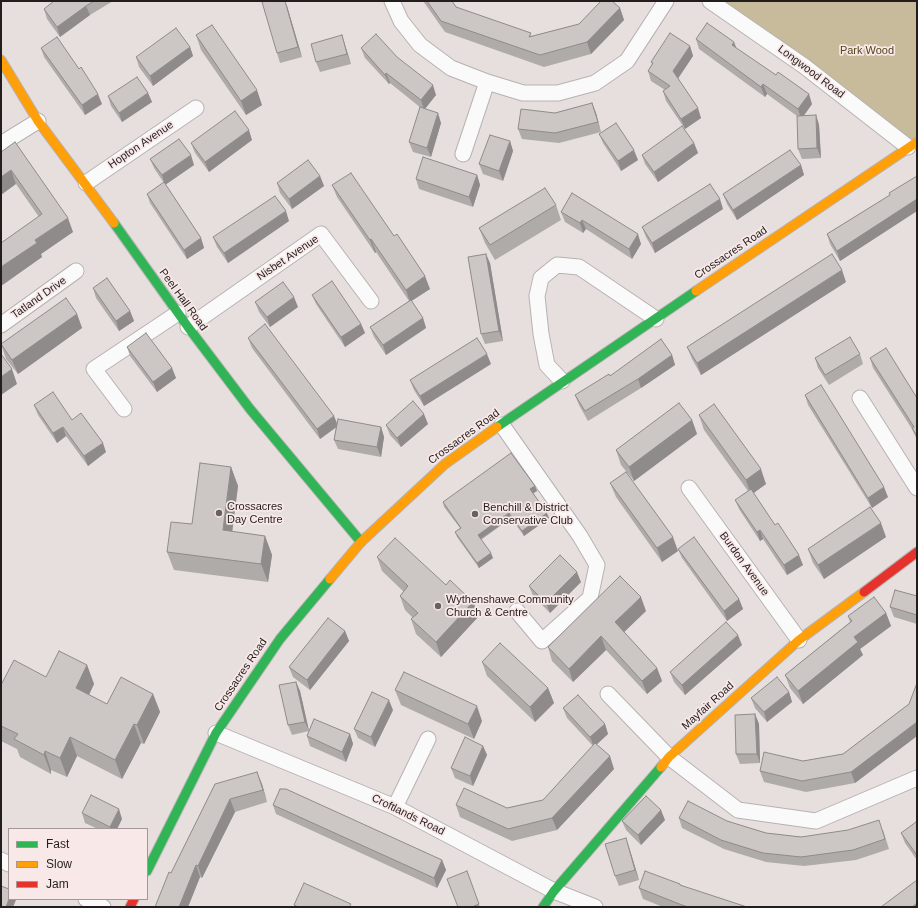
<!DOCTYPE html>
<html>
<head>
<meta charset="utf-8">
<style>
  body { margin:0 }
  #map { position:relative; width:918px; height:908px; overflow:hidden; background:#e6dfde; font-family:Helvetica,sans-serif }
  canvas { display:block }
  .frame { position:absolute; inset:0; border:2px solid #231e1d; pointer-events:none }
  .legend { position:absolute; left:8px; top:828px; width:140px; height:72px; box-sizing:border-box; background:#f8e9e8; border:1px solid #a39897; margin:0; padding:5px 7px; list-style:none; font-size:12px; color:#231e1d }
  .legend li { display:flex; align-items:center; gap:8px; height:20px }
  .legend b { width:20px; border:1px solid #a39897 }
</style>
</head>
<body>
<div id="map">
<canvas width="918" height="908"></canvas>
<div class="frame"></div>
<ul class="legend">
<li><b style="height:5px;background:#30b455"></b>Fast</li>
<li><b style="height:5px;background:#ff9f0a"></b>Slow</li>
<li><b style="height:5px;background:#e5322d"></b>Jam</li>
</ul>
</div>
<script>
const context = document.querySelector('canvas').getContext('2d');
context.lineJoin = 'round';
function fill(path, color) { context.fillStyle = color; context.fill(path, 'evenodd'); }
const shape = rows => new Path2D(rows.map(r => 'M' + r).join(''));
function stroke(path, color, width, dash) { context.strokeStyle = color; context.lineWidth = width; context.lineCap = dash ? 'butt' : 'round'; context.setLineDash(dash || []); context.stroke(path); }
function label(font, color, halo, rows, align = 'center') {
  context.font = font + ' Helvetica,sans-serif'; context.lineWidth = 3.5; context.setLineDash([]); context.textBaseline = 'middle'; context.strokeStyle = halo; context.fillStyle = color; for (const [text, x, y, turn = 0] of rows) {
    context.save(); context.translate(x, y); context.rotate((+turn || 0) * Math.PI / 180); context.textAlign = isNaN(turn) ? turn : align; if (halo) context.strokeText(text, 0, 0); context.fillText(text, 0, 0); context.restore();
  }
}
fill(shape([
  [709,1,917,1,917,142,908,147]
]), '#c7bb9c');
const street = shape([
  [392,1,401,21,420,45,451,68,487,82,523,93,558,93,595,83,627,61,666,1],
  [710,1,804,66,908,147],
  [1,144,38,121],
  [463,154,487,82],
  [86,183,196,108],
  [1,325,76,271],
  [188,327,321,234,371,301],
  [562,381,547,365,541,334,537,296,541,278,557,265,579,267,656,319],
  [860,398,917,488],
  [124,409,94,369,178,313],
  [502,425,580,536,597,565,590,598,542,641,517,611],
  [689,488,799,640],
  [608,694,669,757,738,810,816,821,917,778],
  [216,733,395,807,554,891,595,907],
  [395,807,428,739],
  [1,860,9,864],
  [86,899,103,907]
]);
const fast = shape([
  [114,223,188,327,250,409,361,542],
  [497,427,696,291],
  [147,871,216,733,280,639,330,579],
  [543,907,554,891,661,767]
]);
const slow = shape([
  [1,60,38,121,114,223],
  [696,291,917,142],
  [330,579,361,542,445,464,497,427],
  [661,767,669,757,799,640,864,592]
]);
const jam = shape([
  [864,592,917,552],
  [130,907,134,899]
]);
stroke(street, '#b7b2b1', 17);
stroke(fast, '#b7b2b1', 11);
stroke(slow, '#b7b2b1', 11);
stroke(jam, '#b7b2b1', 11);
stroke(street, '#fbfafa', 15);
stroke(fast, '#30b455', 9);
stroke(slow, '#ff9f0a', 9);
stroke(jam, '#e5322d', 9);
fill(shape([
  [54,1,113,1,90,15,60,37,47,19,44,9],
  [423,1,452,1,456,7,532,36,579,24,620,8,624,20,591,54,544,67,445,32],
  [287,6,302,57,280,63,277,53],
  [196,35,262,105,246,115,201,50],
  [342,35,345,45,351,64,320,72,316,62],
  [696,39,736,48,812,104,804,116,816,115,819,125,821,158,802,159,798,149,797,116,767,94,765,97,699,49],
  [690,46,693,56,678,79,701,118,685,129,666,101,663,91,665,90,651,81,648,71,652,64,651,62],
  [190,47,193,56,153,86,139,67,136,57],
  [41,48,102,104,85,115,44,57],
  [361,48,397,57,436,95,425,109,441,123,431,157,413,152,409,142,421,108,390,83,389,84,365,58],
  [148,93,152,102,122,122,111,106,108,96],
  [592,103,596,113,601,132,559,143,522,139,518,129,555,113],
  [599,134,638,160,621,171,603,143],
  [252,140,209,172,195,153,191,143],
  [510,141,513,151,503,181,483,174,479,164],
  [694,143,698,153,658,182,645,164,642,155],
  [1,152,73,232,41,254,42,257,1,286,39,217,16,184],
  [150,159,194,165,165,185,201,238,204,248,187,259,150,203,147,194,164,183,154,168],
  [801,165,804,175,737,220,727,204,723,194],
  [477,175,480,185,473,207,419,189,416,179],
  [320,176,324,186,292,209,280,193,277,183],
  [917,176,917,211,840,261,830,244,827,234,890,195],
  [332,185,430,289,411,301,423,318,426,328,386,355,374,337,370,327,409,301,376,252,375,253,337,197],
  [572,193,641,244,632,259,586,229,583,233,565,222,561,212],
  [556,205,561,220,495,260,485,243,479,228],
  [723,209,655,253,646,237,642,227],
  [289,221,228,263,217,247,213,237],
  [490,263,503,341,485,344,481,334],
  [846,282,701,375,692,359,687,347],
  [93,288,130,311,134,321,119,331,96,298],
  [312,295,361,324,365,333,345,347,316,304],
  [255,302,298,307,270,327,259,312],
  [77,314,82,328,18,374,6,359,1,344],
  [248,338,334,416,337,424,381,427,384,437,381,457,338,449,334,440,336,427,320,439,252,348],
  [127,347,172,368,176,378,157,392,130,356],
  [860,354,863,364,829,385,818,368,815,358],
  [672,355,675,365,641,388,588,421,579,405,575,395,610,376],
  [870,358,917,398,917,440,912,429,873,368],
  [491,364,424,406,414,390,410,380],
  [805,395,888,497,872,508,808,405],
  [34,405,72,420,106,452,88,466,66,436,57,443,38,415],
  [699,415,766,484,753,493,775,525,803,565,787,575,763,539,760,541,739,509,735,500,748,491,704,430],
  [692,420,697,434,634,481,621,465,616,450],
  [428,424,401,447,390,435,386,425],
  [231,467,238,486,232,532,265,536,272,555,268,582,174,570,167,552,192,524],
  [610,483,678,551,662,562,616,497],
  [535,486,537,491,533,493,549,518,524,536,511,518,481,540,493,558,479,568,457,537,455,532,460,528,444,507,443,502],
  [886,537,824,579,813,563,808,549],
  [678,549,739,599,743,609,727,621,682,558],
  [377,557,446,585,473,602,479,616,441,657,416,634,411,619,413,618,405,610,400,596,404,592,382,571],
  [581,582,550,613,533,596,529,586],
  [917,596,917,624,894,617,890,607],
  [646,611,624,632,657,668,662,681,647,694,606,650,573,682,552,661,548,647],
  [886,613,891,626,860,649,863,655,803,704,790,688,785,675,850,622,848,616],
  [345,631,349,641,310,690,293,677,289,667],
  [742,645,685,695,674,682,670,672],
  [482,662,548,688,554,703,535,722,487,676],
  [87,665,94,684,89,695,107,704,153,694,160,712,144,744,141,743,122,779,77,756,67,777,51,770,51,774,20,757,17,749,1,741,1,685,46,677],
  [296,682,300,691,309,731,292,735,288,725],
  [917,683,917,736,855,783,806,792,764,782,760,771,803,761,843,754,909,704],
  [395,690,482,721,474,739,401,705],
  [789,692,792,702,767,722,755,708,751,698],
  [563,708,605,724,608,734,596,745,614,769,557,830,512,841,460,817,456,805,507,808,543,800,593,746,567,718],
  [393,710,375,747,358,738,354,729],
  [755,714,759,724,760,763,740,764,736,754],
  [350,734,353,744,346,762,310,746,307,736],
  [483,746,487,755,473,786,455,778,451,768],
  [215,784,262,784,267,802,235,812,202,878,200,877,188,907,155,907],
  [273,805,442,860,446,870,437,888,276,814],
  [82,813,122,819,117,829,98,829,85,823],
  [679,818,727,821,766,833,801,837,883,830,889,849,856,860,804,866,766,862,724,849,682,828],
  [665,820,641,845,626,830,622,821],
  [917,823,917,860,905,843,901,833],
  [629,847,639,880,619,886,615,876],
  [467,871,480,907,458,907],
  [680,884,681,886,747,907,663,907,643,899,639,888]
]), '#afaba9');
fill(shape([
  [285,1,287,6,302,57,298,47],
  [86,6,90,15,60,37,57,27],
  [620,8,624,20,591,54,587,42],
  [342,35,345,45,351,64,347,54],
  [734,42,738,52,732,45],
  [690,46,693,56,676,81,673,71],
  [190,47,193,56,153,86,150,76],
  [386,73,390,83,389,84,385,75],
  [763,84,767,94,765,97,761,87],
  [433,85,436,95,424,110,421,100],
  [257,90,262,105,246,115,241,101],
  [148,93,152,102,122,122,119,113],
  [98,94,102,104,85,115,82,105],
  [809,94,812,104,801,119,798,109],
  [592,103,596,113,601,132,598,122],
  [698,108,701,118,685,129,681,119],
  [438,113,441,123,431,157,427,148],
  [816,115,819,125,821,158,817,148],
  [249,130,252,140,209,172,205,162],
  [510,141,513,151,503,181,499,171],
  [694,143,698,153,658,182,654,172],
  [634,150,638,160,621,171,618,161],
  [191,155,194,165,165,185,162,175],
  [801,165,804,175,737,220,733,210],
  [11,170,16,184,1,195,1,177],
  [477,175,480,185,473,207,469,197],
  [320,176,324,186,292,209,289,199],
  [720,199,723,209,655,253,652,243],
  [917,199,917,211,840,261,837,251],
  [286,211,289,221,228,263,224,253],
  [68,218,73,232,41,254,42,257,1,286,1,267,35,240],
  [582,220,586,229,583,233,580,223],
  [638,234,641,244,632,259,629,249],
  [201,238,204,248,187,259,184,250],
  [371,239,376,252,375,253,370,240],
  [486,254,490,263,503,341,499,331],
  [842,270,846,282,701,375,697,363],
  [425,276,430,289,410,302,406,290],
  [294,297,298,307,270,327,267,317],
  [130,311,134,321,119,331,116,321],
  [77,314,82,328,18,374,12,360],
  [423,318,426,328,386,355,383,345],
  [361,324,365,333,345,347,341,337],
  [487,354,491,364,424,406,420,396],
  [672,355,675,365,641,388,638,379],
  [172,368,176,378,157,392,153,382],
  [12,369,17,384,1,395,1,377],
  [424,414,428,424,401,447,397,438],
  [334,416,338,426,320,439,317,429],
  [692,420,697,434,634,481,629,467],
  [63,427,66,436,57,443,53,433],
  [381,427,384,437,381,457,377,447],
  [103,443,106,452,88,466,84,456],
  [231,467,238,486,230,549,223,530],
  [761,469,766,484,751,495,746,480],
  [535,486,537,491,532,494,530,489],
  [884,487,888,497,872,508,868,498],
  [509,513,511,518,479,540,478,535],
  [547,513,549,518,524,536,522,531],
  [881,523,886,537,824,579,818,565],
  [760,530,763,539,760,541,757,532],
  [265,536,272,555,268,582,261,564],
  [673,537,678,551,662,562,657,548],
  [491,553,493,558,479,568,477,563],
  [799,555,803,565,787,575,784,565],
  [577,572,581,582,550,613,546,603],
  [641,597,646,611,620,636,615,622],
  [739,599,743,609,727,621,724,611],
  [473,602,479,616,441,657,436,642],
  [886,613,891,626,860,649,863,655,803,704,798,691,854,637],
  [345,631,349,641,310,690,307,680],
  [738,635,742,645,685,695,682,685],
  [601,636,606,650,573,682,569,669],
  [87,665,94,684,83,707,76,688],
  [657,668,662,681,647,694,642,681],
  [296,682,300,691,309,731,305,722],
  [548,688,554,703,535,722,530,707],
  [789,692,792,702,767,722,764,712],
  [153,694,160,712,144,744,137,725],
  [389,700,393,710,375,747,371,737],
  [477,706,482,721,474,739,468,724],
  [755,714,759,724,760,763,757,754],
  [917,722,917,736,855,783,851,772],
  [134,724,141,743,122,779,115,760],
  [605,724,608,734,594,747,590,737],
  [350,734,353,744,346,762,342,752],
  [70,737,77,756,67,777,60,758],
  [483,746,487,755,473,786,470,776],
  [45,751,51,770,51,774,44,755],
  [610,756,614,769,557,830,552,818],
  [257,772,262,784,267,802],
  [230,799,235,812,202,878,198,866],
  [119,809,122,819,117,829,110,829,110,827],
  [661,810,665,820,641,845,638,835],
  [626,838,629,847,639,880,635,870],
  [442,860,446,870,437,888,434,878],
  [196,865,200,877,188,907,179,907],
  [9,899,16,899,16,900,13,907,6,907],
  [917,903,917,907,912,907]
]), '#8f8b8a');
const building = shape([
  [54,1,94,1,86,6,57,27,44,9,54,1],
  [266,1,285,1,298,47,277,53,262,2,266,1],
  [427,1,452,1,456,7,531,33,529,37,579,24,601,1,612,1,620,8,587,42,540,55,441,21,427,1],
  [707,23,734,42,732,45,776,75,778,72,809,94,798,109,763,84,761,87,696,39,707,23],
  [212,25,257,90,241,101,196,35,212,25],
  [176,28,190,47,150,76,136,57,176,28],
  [670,33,690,46,673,71,698,108,681,119,663,91,670,86,648,71,653,63,651,62,670,33],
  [376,34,397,57,433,85,421,100,386,73,385,75,361,48,376,34],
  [342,35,347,54,316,62,311,44,342,35],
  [57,37,79,69,81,67,98,94,82,105,41,48,57,37],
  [137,77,148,93,119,113,108,96,137,77],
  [592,103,598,122,555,133,518,129,521,109,555,113,592,103],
  [420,107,438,113,427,148,409,142,420,107],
  [235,111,249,130,205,162,191,143,235,111],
  [816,115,817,148,798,149,797,116,816,115],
  [616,123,634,150,618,161,599,134,616,123],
  [682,126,694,143,654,172,642,155,682,126],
  [490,135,510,141,499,171,479,164,490,135],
  [179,139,191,155,162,175,150,159,179,139],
  [15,142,68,218,35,240,37,243,1,267,1,243,42,214,11,170,1,177,1,152,15,142],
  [790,150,801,165,733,210,723,194,790,150],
  [423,157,477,175,469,197,416,179,423,157],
  [308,160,320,176,289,199,277,183,308,160],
  [351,173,394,236,397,234,425,276,406,290,371,239,370,240,332,185,351,173],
  [917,176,917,199,837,251,827,234,890,195,889,193,917,176],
  [164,182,201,238,184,250,147,194,164,182],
  [710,184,720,199,652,243,642,227,710,184],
  [545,188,556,205,490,245,479,228,545,188],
  [572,193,638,234,629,249,582,220,580,223,561,212,572,193],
  [275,196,286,211,224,253,213,237,275,196],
  [486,254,499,331,481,334,468,257,486,254],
  [832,254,842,270,697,363,687,347,832,254],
  [107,278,130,311,116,321,93,288,107,278],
  [332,281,361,324,341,337,312,295,332,281],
  [283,282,294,297,267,317,255,302,283,282],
  [66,298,77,314,12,360,1,344,66,298],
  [411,300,423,318,383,345,370,327,411,300],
  [265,324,334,416,317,429,248,338,265,324],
  [146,333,172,368,153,382,127,347,146,333],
  [850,337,860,354,825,375,815,358,850,337],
  [477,338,487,354,420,396,410,380,477,338],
  [661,339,672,355,638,379,585,411,575,395,609,374,610,376,661,339],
  [886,348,917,398,917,436,912,428,914,427,870,358,886,348],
  [1,354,12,369,1,377,1,354],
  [821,385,884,487,868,498,805,395,821,385],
  [53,392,72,420,81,413,103,443,84,456,63,427,53,433,34,405,53,392],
  [413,401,424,414,397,438,386,425,413,401],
  [679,403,692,420,629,467,616,450,679,403],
  [714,404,761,469,746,480,699,415,714,404],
  [338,419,381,427,377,447,334,440,338,419],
  [511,453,535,486,530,489,547,513,522,531,509,513,478,535,491,553,477,563,455,532,461,528,443,502,511,453],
  [200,463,231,467,223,530,265,536,261,564,167,552,171,522,192,524,200,463],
  [626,472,673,537,657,548,610,483,626,472],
  [751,489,775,525,778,523,799,555,784,565,760,530,757,532,735,500,751,489],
  [870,507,881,523,818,565,808,549,870,507],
  [694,537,739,599,724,611,678,549,694,537],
  [395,538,446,585,450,580,473,602,436,642,411,619,418,613,400,596,408,586,377,557,395,538],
  [560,555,577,572,546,603,529,586,560,555],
  [620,576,641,597,615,622,657,668,642,681,601,636,569,669,548,647,620,576],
  [895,590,917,596,917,615,890,607,895,590],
  [874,597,886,613,854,637,858,642,798,691,785,675,852,621,848,616,874,597],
  [328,618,345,631,307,680,289,667,328,618],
  [726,622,738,635,682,685,670,672,726,622],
  [500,643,548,688,530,707,482,662,500,643],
  [59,651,87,665,76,688,107,704,121,677,153,694,137,725,134,724,115,760,70,737,60,758,45,751,44,755,14,739,18,734,1,726,1,685,14,660,46,677,59,651],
  [404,672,477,706,468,724,395,690,404,672],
  [777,677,789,692,764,712,751,698,777,677],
  [296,682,305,722,288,725,279,685,296,682],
  [917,683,917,722,851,772,802,781,760,771,764,752,803,761,843,754,909,704,917,683],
  [372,692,389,700,371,737,354,729,372,692],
  [578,695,605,724,590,737,563,708,578,695],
  [755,714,757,754,736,754,735,715,755,714],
  [314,719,350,734,342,752,307,736,314,719],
  [465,737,483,746,470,776,451,768,465,737],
  [595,743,610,756,552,818,508,829,456,805,464,788,507,808,543,800,595,743],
  [257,772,263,790,230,799,198,866,196,865,179,907,155,907,169,872,171,873,215,784,257,772],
  [280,789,286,789,442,860,434,878,273,805,280,789],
  [91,795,119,809,110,827,82,813,91,795],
  [646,796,661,810,638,835,622,821,646,796],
  [688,801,727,821,766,833,801,837,848,830,879,820,885,839,853,850,801,857,763,853,721,840,679,818,688,801],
  [916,822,917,823,917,855,901,833,916,822],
  [626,838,635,870,615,876,605,844,626,838],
  [467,871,479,904,472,907,458,907,447,879,467,871],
  [645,871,680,884,680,885,747,907,688,907,682,905,639,888,645,871],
  [917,880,917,903,912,907,881,907,917,880],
  [304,883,351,904,349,907,298,907,294,905,304,883],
  [1,886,9,889,9,899,6,907,1,907,1,886]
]);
fill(building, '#ccc7c5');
stroke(building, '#8f8b8a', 1);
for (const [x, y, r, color] of [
  [219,513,4,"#676261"],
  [475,514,4,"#676261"],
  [438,606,4,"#676261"]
]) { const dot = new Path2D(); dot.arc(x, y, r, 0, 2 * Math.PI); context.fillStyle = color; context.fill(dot); stroke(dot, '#f8e9e8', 1.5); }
label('11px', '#514418', '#f8e9e8', [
  ["Park Wood",867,51]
]);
label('11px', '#231e1d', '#f8e9e8', [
  ["Longwood Road",811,72,37],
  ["Hopton Avenue",141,145,-34],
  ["Crossacres Road",731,253,-34],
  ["Nisbet Avenue",288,258,-34],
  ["Tatland Drive",39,298,-35],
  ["Peel Hall Road",183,300,54],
  ["Crossacres Road",464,437,-36],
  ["Burdon Avenue",744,564,54],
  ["Crossacres Road",241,675,-56],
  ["Mayfair Road",708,706,-42],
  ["Croftlands Road",408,815,26]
]);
label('11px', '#231e1d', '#f8e9e8', [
  ["Crossacres",227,507],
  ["Day Centre",227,520],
  ["Benchill & District",483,508],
  ["Conservative Club",483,521],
  ["Wythenshawe Community",446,600],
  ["Church & Centre",446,613]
], 'left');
</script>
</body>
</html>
